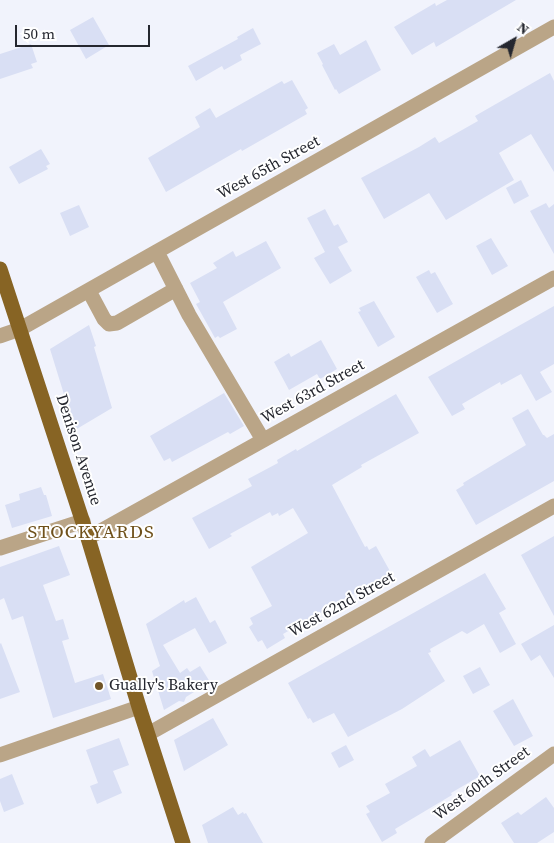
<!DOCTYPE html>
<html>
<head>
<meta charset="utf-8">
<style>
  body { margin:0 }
  #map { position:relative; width:554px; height:843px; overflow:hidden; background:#f1f3fc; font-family:"Source Serif 4",serif }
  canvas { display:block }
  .north { position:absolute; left:489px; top:15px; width:50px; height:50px; -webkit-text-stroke:4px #fff; paint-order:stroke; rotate:38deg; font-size:14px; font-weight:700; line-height:20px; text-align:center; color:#25272f }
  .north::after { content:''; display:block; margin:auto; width:18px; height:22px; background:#25272f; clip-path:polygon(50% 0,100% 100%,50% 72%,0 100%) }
  .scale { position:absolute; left:15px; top:25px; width:135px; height:22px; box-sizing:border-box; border:2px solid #25272f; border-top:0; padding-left:6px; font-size:15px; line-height:18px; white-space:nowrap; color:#25272f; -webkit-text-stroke:4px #fff; paint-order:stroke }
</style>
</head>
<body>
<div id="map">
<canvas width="554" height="843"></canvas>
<div class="north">N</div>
<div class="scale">50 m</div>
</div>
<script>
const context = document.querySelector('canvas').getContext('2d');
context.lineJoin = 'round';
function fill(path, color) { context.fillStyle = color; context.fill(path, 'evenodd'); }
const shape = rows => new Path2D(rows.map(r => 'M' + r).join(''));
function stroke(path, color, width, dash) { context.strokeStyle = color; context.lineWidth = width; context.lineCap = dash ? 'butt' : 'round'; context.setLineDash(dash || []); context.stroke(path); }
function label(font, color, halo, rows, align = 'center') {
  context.font = font + ' "Source Serif 4",serif'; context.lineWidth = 4; context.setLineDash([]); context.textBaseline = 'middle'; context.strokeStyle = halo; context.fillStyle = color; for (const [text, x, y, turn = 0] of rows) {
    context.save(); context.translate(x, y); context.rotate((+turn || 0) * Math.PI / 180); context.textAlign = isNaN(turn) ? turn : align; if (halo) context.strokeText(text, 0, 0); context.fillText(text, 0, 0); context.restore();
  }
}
fill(shape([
  [447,0,516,0,436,47,434,42,412,55,394,27,435,3,436,6],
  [93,17,109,45,86,59,70,30],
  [253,28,261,44,240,55,242,60,224,70,222,66,196,81,188,66,238,39,237,37],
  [366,40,381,70,339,94,336,89,335,90,322,65,323,64,317,53,334,44,340,55],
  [31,44,37,62,31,64,33,68,0,79,0,54],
  [550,73,554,81,554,172,531,134,499,153,514,180,446,220,429,193,384,219,361,178,419,147,435,137,439,143,478,121,475,116],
  [292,80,308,108,305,110,307,114,242,151,241,149,166,192,148,158,200,127,195,117,210,108,216,118,282,81,284,84],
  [41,149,50,164,46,166,48,169,19,184,9,167],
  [521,180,529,196,514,204,506,188],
  [546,203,549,208,554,204,554,254,530,211],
  [79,205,89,227,70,236,60,213],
  [325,209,334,226,338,224,348,242,338,247,352,271,330,284,314,258,325,252,307,218],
  [491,238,508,266,492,275,476,246],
  [266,241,281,268,223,302,237,329,220,338,218,336,215,338,196,304,200,302,190,283,217,268,213,263,233,251,236,257],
  [429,270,431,274,435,272,453,304,437,313,416,277],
  [374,301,395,337,378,347,358,312,361,311,359,308],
  [554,306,554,364,540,372,552,392,536,401,521,374,501,385,500,382,462,404,465,409,452,416,428,377],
  [89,325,96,346,94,347,112,408,75,430,50,349],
  [321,340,337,369,320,379,317,374,289,390,274,362,289,353,291,357],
  [224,393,244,426,230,434,228,432,172,462,170,458,164,461,150,436],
  [396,394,419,433,361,465,362,467,332,485,365,547,367,546,369,550,376,546,391,573,283,634,285,638,267,649,262,640,258,642,249,627,253,624,250,618,272,606,251,567,308,533,293,508,279,516,278,513,272,516,270,512,230,534,232,536,209,549,192,518,252,486,248,479,278,463,277,460,296,449,297,451],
  [528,409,543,435,544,435,547,438,554,434,554,481,476,525,456,490,464,485,463,483,526,445,512,418],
  [41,487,44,495,46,495,52,516,12,528,5,505,20,500,19,494],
  [554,536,554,616,521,555],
  [59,546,70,575,43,585,56,621,63,619,69,639,62,641,75,683,103,674,111,699,53,718,23,616,12,620,4,598,0,600,0,567],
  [485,573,506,609,499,613,516,644,500,653,484,624,467,634,462,631,430,649,431,652,428,653,445,681,402,709,348,737,334,713,313,723,310,718,308,719,288,683],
  [196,597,210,623,215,620,227,643,209,653,195,628,163,645,180,673,187,668,190,672,200,666,210,682,186,697,184,702,179,701,164,710,152,671,160,666,146,624,184,600,185,603],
  [554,625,554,678,540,655,531,661,521,644],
  [1,643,20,692,0,699,0,644],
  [480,667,490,685,473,694,463,676],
  [513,699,533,736,514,746,493,711],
  [213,718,228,745,184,771,174,740],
  [119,738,129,765,113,771,122,793,97,804,90,786,98,783,86,750],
  [460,740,480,776,451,793,452,795,395,829,397,833,382,842,366,814,370,812,366,806,390,793,385,784,417,766,412,757,425,749,430,757],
  [346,745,354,760,339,768,331,753],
  [12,774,24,804,4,812,0,801,0,779],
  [546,797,554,808,554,832,537,843,514,843,501,823,518,812,521,815],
  [233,807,238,815,243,812,244,814,246,813,263,843,208,843,202,825]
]), '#d9dff4');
stroke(shape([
  [157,252,189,315,263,440],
  [89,291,104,319,109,324,117,323,176,289],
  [0,336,20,329,554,27],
  [88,538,554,278],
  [0,548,83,521],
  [148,734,554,506],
  [0,755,139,707],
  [432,843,554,754]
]), '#baa587', 15);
stroke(shape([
  [0,269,88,538,139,707,183,843]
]), '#876424', 15);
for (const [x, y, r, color] of [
  [99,686,5,"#705427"]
]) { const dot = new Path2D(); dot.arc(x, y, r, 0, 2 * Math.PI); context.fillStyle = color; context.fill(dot); stroke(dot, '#fff', 2); }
label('16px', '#25272f', '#fff', [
  ["West 65th Street",269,168,-29],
  ["West 63rd Street",313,392,-29],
  ["Denison Avenue",78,450,72],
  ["West 62nd Street",342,605,-29],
  ["West 60th Street",482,784,-36]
]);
label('16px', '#25272f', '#fff', [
  ["Gually's Bakery",109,686]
], 'left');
context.letterSpacing = '1px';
label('19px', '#6f511b', '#fff', [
  ["STOCKYARDS",91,533]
]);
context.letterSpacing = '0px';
</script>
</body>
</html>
